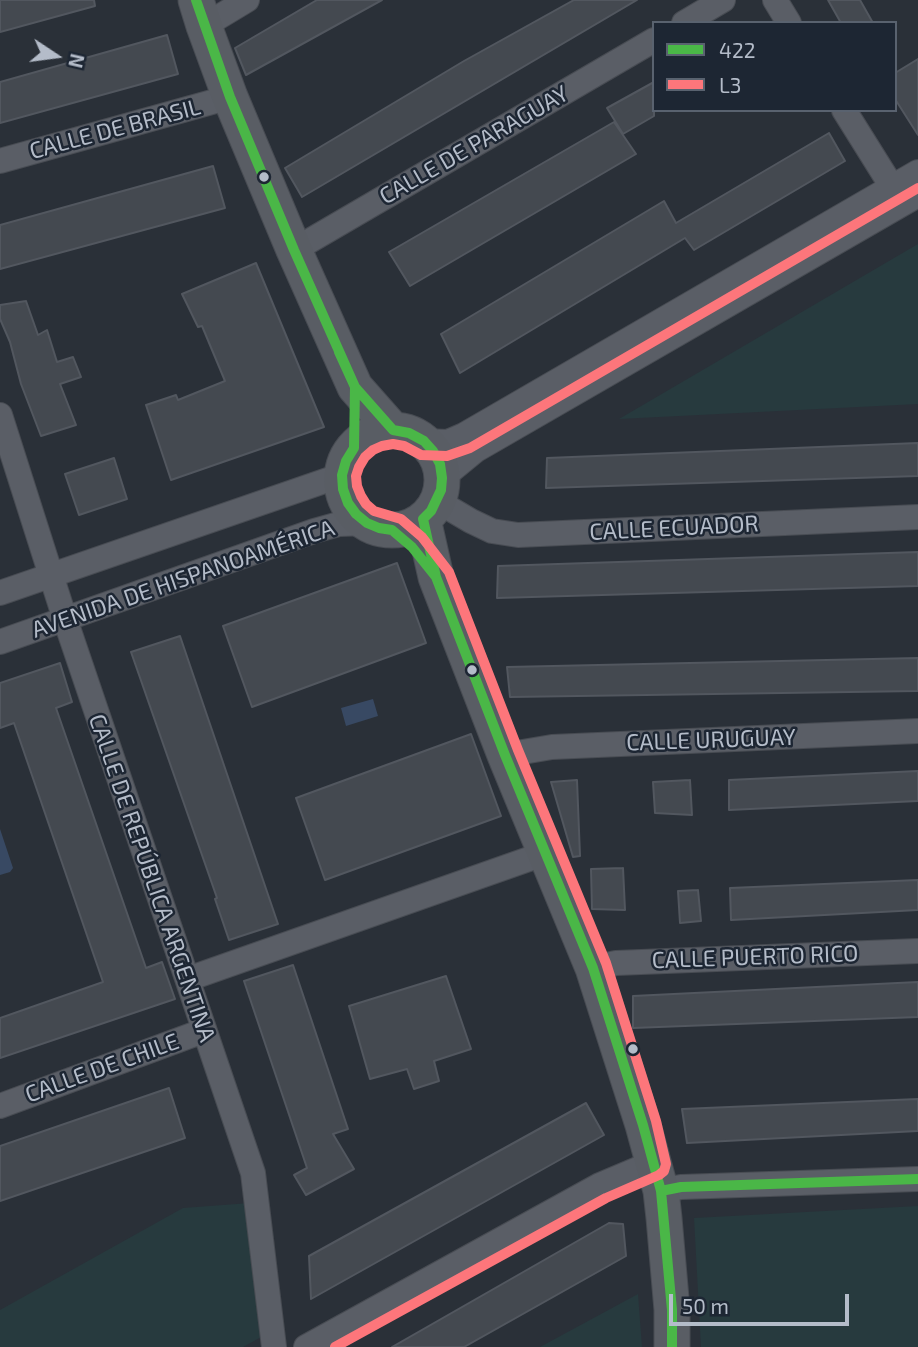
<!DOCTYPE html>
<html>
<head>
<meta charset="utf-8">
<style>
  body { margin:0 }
  #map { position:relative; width:918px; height:1347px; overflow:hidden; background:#2a3038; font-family:"Exo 2",sans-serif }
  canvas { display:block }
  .legend { position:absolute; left:652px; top:21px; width:245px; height:91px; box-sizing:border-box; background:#1d2633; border:2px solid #59626f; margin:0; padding:9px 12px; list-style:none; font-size:21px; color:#b4bcc9 }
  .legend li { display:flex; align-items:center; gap:14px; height:35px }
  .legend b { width:35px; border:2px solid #59626f }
  .north { position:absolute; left:21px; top:21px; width:70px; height:70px; -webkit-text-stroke:5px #1d2633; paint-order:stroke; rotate:103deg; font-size:19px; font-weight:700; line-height:28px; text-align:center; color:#b4bcc9 }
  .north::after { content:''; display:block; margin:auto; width:24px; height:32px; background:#b4bcc9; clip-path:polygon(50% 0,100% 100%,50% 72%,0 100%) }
  .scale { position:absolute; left:669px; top:1294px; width:180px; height:32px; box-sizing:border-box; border:4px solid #b4bcc9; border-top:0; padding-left:9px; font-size:21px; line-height:24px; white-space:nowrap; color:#b4bcc9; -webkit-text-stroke:5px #1d2633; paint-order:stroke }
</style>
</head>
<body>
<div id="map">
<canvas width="918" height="1347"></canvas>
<ul class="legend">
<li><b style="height:9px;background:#4ab747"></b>422</li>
<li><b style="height:9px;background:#fd767b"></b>L3</li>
</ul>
<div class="north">N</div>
<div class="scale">50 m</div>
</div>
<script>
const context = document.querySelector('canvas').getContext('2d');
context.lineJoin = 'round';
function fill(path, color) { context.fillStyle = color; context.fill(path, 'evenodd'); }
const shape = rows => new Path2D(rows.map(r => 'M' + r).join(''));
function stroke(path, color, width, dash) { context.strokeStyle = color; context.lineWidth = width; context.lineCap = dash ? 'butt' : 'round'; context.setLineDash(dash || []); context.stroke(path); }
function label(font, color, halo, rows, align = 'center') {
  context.font = font + ' "Exo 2",sans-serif'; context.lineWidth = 5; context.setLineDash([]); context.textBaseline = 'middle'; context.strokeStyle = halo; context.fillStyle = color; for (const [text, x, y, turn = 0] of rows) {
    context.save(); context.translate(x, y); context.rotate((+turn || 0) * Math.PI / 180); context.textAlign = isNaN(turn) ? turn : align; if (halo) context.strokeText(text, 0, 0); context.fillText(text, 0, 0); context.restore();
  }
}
fill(shape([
  [918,244,918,404,619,419],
  [250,1203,265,1335,243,1347,0,1347,0,1310,183,1208],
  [918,1206,918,1347,701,1347,694,1218],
  [638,1294,642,1347,540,1347]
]), '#273a3e');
fill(shape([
  [373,699,378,716,346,726,341,708],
  [0,829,13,868,10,872,0,875]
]), '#384963');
const building = shape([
  [0,0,94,0,95,6,0,32,0,0],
  [317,0,382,0,246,75,235,48,317,0],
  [574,0,637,0,302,197,285,168,464,61,574,0],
  [828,0,860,0,873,23,841,23,828,0],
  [167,35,178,74,0,123,0,82,167,35],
  [918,59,918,135,895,99,895,73,918,59],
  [654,82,654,116,623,134,607,108,654,82],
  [614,122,636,154,410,286,389,252,614,122],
  [829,133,845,161,694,250,685,238,460,373,441,334,664,201,676,223,829,133],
  [213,166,225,208,0,269,0,225,213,166],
  [256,263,324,427,171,480,146,405,176,395,178,400,225,381,202,326,198,327,182,294,256,263],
  [26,301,38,335,47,330,57,362,73,357,81,377,60,384,76,425,41,436,21,384,10,342,0,319,0,305,26,301],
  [918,443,918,476,546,488,547,458,918,443],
  [114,458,127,499,79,515,65,474,114,458],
  [918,552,918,586,497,598,498,566,918,552],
  [397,563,426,643,252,707,223,626,397,563],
  [180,636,278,924,229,940,215,899,217,898,131,652,180,636],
  [918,658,918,691,510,697,507,667,918,658],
  [60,663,72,702,56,708,146,968,162,962,175,999,0,1058,0,1018,103,982,14,723,0,728,0,683,60,663],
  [471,734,501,816,325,880,296,798,471,734],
  [918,771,918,801,729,810,729,780,918,771],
  [577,780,580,856,573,857,551,782,577,780],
  [690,780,692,815,655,813,653,782,690,780],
  [623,868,625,910,592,909,591,869,623,868],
  [918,880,918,910,731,920,730,888,918,880],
  [698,890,701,921,680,923,678,891,698,890],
  [293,965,348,1129,333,1134,354,1169,306,1195,294,1175,307,1168,244,981,293,965],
  [446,976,471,1049,434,1061,439,1081,414,1089,407,1069,370,1079,349,1006,446,976],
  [918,982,918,1017,633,1028,633,996,918,982],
  [169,1088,185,1138,0,1201,0,1146,169,1088],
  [918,1099,918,1131,687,1143,682,1109,918,1099],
  [586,1103,604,1135,311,1299,309,1256,586,1103],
  [609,1223,623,1224,626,1256,464,1347,392,1347,609,1223]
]);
fill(building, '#444950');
stroke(building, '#52575f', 2);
const street = shape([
  [775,0,789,23],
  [684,23,723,0],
  [204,26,247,0],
  [844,110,899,198],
  [0,161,230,97],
  [294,250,654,40],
  [0,415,65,619,253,1173,274,1347],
  [424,441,448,442,464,435,918,172],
  [442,478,476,450,918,195],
  [437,501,471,521,492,531,518,535,918,517],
  [0,593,342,475],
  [0,642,314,531,339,524,367,523],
  [505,755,552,747,918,731],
  [593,968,616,963,918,951],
  [188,979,546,853],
  [0,1106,203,1031],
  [661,1191,681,1187,918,1179],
  [306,1347,600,1185,652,1163]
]);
const secondary = shape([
  [196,0,204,26,230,97,294,250,355,387,393,430],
  '342 480a50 50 0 1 1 100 0a50 50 0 1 1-100 0Z',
  [423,519,436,577,505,755,593,968,643,1125,661,1191,664,1218,672,1310,672,1347]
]);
stroke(street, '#484c53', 26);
stroke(secondary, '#484c53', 37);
stroke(street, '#5a5e66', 24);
stroke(secondary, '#595d64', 35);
stroke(shape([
  [196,0,230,97,294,250,355,387,393,430,409,433,424,441,433,451,440,464,442,478,441,490,431,511,423,519,436,577,505,755,593,968,643,1125,661,1191,672,1310,672,1347],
  [339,352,355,387,354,448,346,461,342,475,343,489,348,503,356,514,367,523,379,528,392,530,412,547,436,577,445,600],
  [661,1191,681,1187,918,1179]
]), '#4ab747', 10);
stroke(shape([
  [335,1347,606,1198,659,1175,664,1171,666,1164,656,1121,606,963,518,750,449,572,422,537,401,519,374,511,366,504,361,496,357,486,356,476,359,467,365,457,373,450,382,446,393,444,404,446,421,455,447,456,470,448,918,188]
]), '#fd767b', 10);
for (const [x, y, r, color] of [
  [264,177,6,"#b4bcc9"],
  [472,670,6,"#b4bcc9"],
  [633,1049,6,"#b4bcc9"]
]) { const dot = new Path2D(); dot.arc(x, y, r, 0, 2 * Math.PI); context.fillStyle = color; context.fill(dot); stroke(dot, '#1d2633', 2.5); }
label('23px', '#b4bcc9', '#1d2633', [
  ["CALLE DE BRASIL",115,129,-15],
  ["CALLE DE PARAGUAY",474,145,-30],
  ["CALLE ECUADOR",674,528,-3],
  ["AVENIDA DE HISPANOAMÉRICA",183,579,-19],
  ["CALLE URUGUAY",711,740,-2],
  ["CALLE DE REPÚBLICA ARGENTINA",152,878,71],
  ["CALLE PUERTO RICO",755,957,-2],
  ["CALLE DE CHILE",102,1068,-20]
]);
</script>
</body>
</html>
